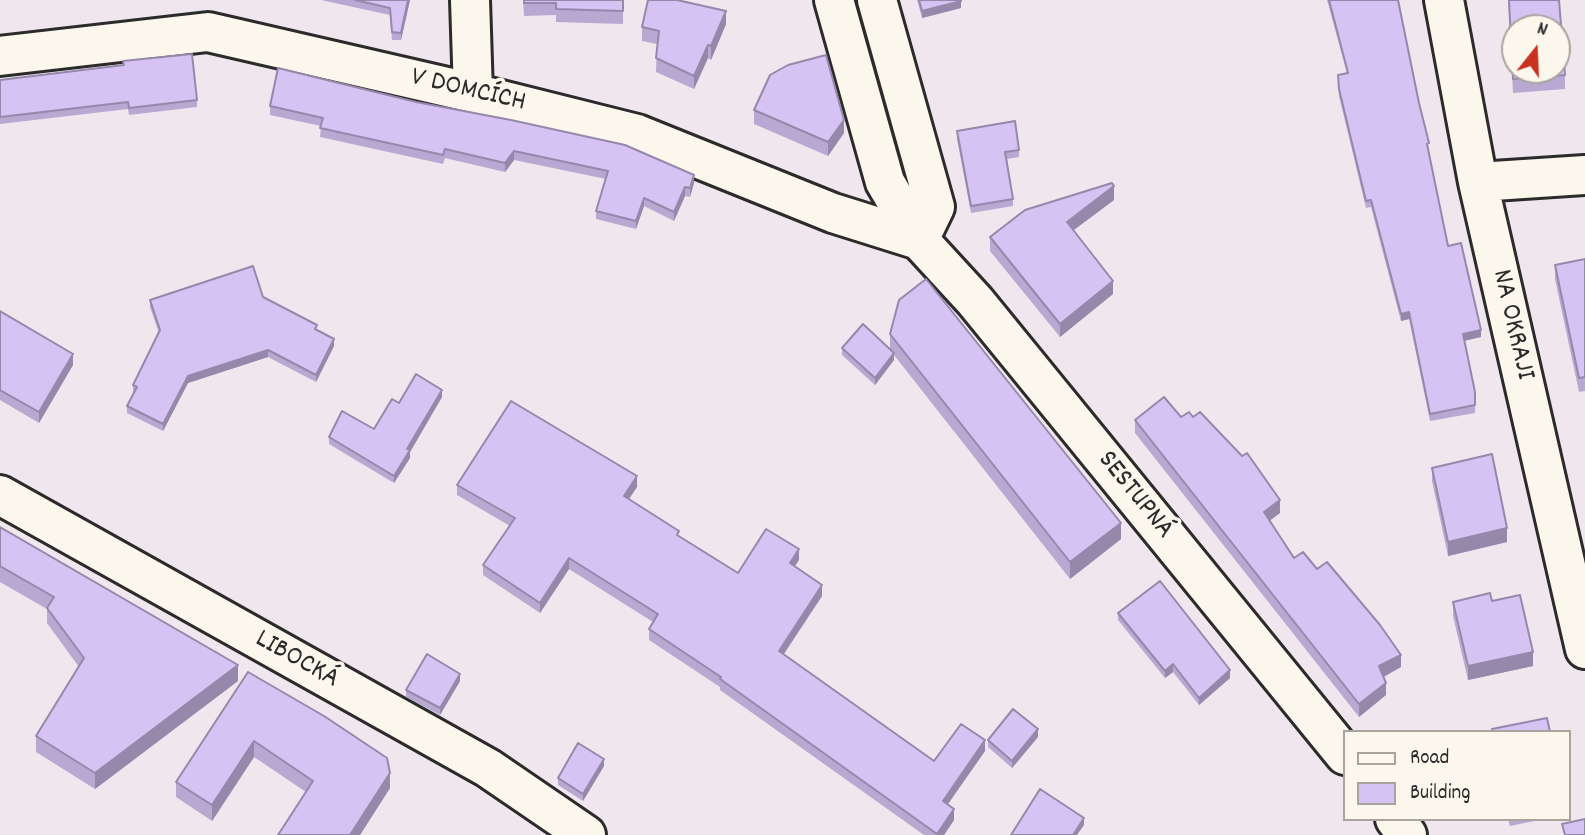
<!DOCTYPE html>
<html>
<head>
<meta charset="utf-8">
<style>
  body { margin:0 }
  #map { position:relative; width:1585px; height:835px; overflow:hidden; background:#f0e7ee; font-family:Dekko,sans-serif }
  canvas { display:block }
  .legend { position:absolute; left:1343px; top:730px; width:228px; height:91px; box-sizing:border-box; background:#fbf7ec; border:2px solid #a8a59f; margin:0; padding:9px 12px; list-style:none; font-size:21px; color:#2b2b2b }
  .legend li { display:flex; align-items:center; gap:14px; height:35px }
  .legend b { width:35px; border:2px solid #a8a59f }
  .north { position:absolute; left:1501px; top:14px; width:70px; height:70px; box-sizing:border-box; background:#fbf7ec; border:2px solid #a8a59f; border-radius:50%; rotate:18deg; font-size:19px; font-weight:700; line-height:28px; text-align:center; color:#2b2b2b }
  .north::after { content:''; display:block; margin:auto; width:24px; height:32px; background:#c8321e; clip-path:polygon(50% 0,100% 100%,50% 72%,0 100%) }
</style>
</head>
<body>
<div id="map">
<canvas width="1585" height="835"></canvas>
<ul class="legend">
<li><b style="height:9px;background:#fbf7ec"></b>Road</li>
<li><b style="height:19px;background:#d6c3f4"></b>Building</li>
</ul>
<div class="north">N</div>
</div>
<script>
const context = document.querySelector('canvas').getContext('2d');
context.lineJoin = 'round';
const shape = rows => new Path2D(rows.map(r => 'M' + r).join(''));
function stroke(path, color, width, dash) { context.strokeStyle = color; context.lineWidth = width; context.lineCap = dash ? 'butt' : 'round'; context.setLineDash(dash || []); context.stroke(path); }
function fill(path, color) { context.fillStyle = color; context.fill(path, 'evenodd'); }
function label(font, color, halo, rows, align = 'center') {
  context.font = font + ' Dekko,sans-serif'; context.lineWidth = 7; context.setLineDash([]); context.textBaseline = 'middle'; context.strokeStyle = halo; context.fillStyle = color; for (const [text, x, y, turn = 0] of rows) {
    context.save(); context.translate(x, y); context.rotate((+turn || 0) * Math.PI / 180); context.textAlign = isNaN(turn) ? turn : align; if (halo) context.strokeText(text, 0, 0); context.fillText(text, 0, 0); context.restore();
  }
}
const minor = shape([
  [470,0,473,93],
  [834,0,885,182,919,240,975,301,1345,755],
  [877,0,935,207,919,240],
  [1444,0,1478,182,1585,649],
  [0,56,208,32,473,93,637,134,833,213,919,240],
  [1478,182,1585,175],
  [0,495,488,768,586,835],
  [1395,819,1407,835]
]);
stroke(minor, '#2b2b2b', 44);
stroke(minor, '#fbf7ec', 38);
fill(shape([
  [321,0,410,0,401,40,392,40,390,15],
  [523,0,623,0,623,24,556,22,556,15,524,16],
  [917,0,961,0,961,8,922,18],
  [1327,0,1398,0,1448,246,1481,337,1464,341,1475,392,1475,413,1430,421,1409,319,1401,321,1371,207,1366,208,1339,96,1338,75,1347,73],
  [1508,0,1559,0,1565,75,1565,89,1513,93],
  [726,24,711,60,708,58,694,89,656,72,657,44,642,41,642,27],
  [123,61,197,100,197,107,129,115,128,109,0,124,0,80,123,65],
  [270,106,694,183,690,197,685,196,674,221,644,206,636,229,596,219,596,211,606,179,514,160,505,172,445,158,443,164,320,137,321,126,270,115],
  [754,110,844,133,828,156,754,124],
  [957,131,1019,150,1019,157,1007,159,1013,199,1013,206,971,213,957,139],
  [1114,200,1074,230,1113,294,1060,337,990,251,990,237],
  [1585,259,1585,391,1579,392,1555,279,1555,265],
  [263,297,317,330,334,346,316,382,268,357,188,383,163,431,127,413,127,406,134,393,133,392,133,385,159,333,150,307,150,300],
  [0,311,73,365,39,423,0,400],
  [890,334,1121,539,1070,579,894,355,894,360,875,385,842,355,842,348,890,349],
  [442,397,410,452,410,458,394,483,329,444,329,437,374,429,399,403],
  [1181,417,1280,513,1270,520,1294,558,1401,667,1384,677,1386,695,1359,717,1135,433,1135,420],
  [1432,468,1507,542,1448,556,1432,481],
  [457,485,637,487,629,499,679,536,738,573,799,560,795,566,822,596,784,654,934,761,985,751,948,804,954,820,944,835,924,835,720,690,720,687,649,640,649,629,653,622,569,569,540,613,483,575,483,565,510,526,457,495],
  [0,527,238,681,95,789,36,752,36,736,79,667,47,623,47,609,0,582],
  [1492,601,1533,666,1468,680,1453,616,1453,602],
  [1118,613,1230,678,1199,705,1173,672,1165,678,1118,620],
  [248,672,390,788,360,835,278,835,306,792,254,757,212,821,176,797,176,782],
  [460,681,440,715,406,697,406,690],
  [1038,737,1012,768,988,747,988,740],
  [604,766,583,801,558,785,558,778],
  [1508,819,1544,819,1510,826]
]), '#b8a8d2');
fill(shape([
  [408,0,410,0,401,40,401,33],
  [961,1,961,8,922,18,922,11],
  [726,11,726,24,711,60,711,46],
  [708,45,708,58,694,89,694,76],
  [844,120,844,133,828,156,828,142],
  [514,151,514,160,505,172,505,163],
  [694,175,694,183,690,197,690,188],
  [1114,186,1114,200,1067,235,1067,222],
  [685,187,685,196,674,221,674,212],
  [644,198,644,206,636,229,636,221],
  [1113,281,1113,294,1060,337,1060,324],
  [1409,312,1409,319,1401,321,1401,314],
  [1481,330,1481,337,1463,341,1463,334],
  [334,339,334,346,316,382,316,375],
  [268,350,268,357,188,383,163,431,163,424,188,376],
  [894,353,894,360,875,385,875,378],
  [73,354,73,365,39,423,39,412],
  [442,390,442,397,410,452,410,458,394,483,394,476,407,449],
  [637,476,637,487,624,506,624,496],
  [1280,500,1280,513,1264,525,1264,512],
  [1121,523,1121,539,1070,579,1070,562],
  [1507,528,1507,542,1448,556,1448,542],
  [799,549,799,560,790,573,790,563],
  [569,558,569,569,540,613,540,603],
  [822,585,822,596,779,661,779,651],
  [1533,652,1533,666,1468,680,1468,666],
  [1401,655,1401,667,1379,679,1379,666],
  [1173,664,1173,672,1165,678,1165,671],
  [238,665,238,681,95,789,95,773],
  [1230,670,1230,678,1199,705,1199,698],
  [460,674,460,681,440,715,440,708],
  [1386,683,1386,695,1359,717,1359,704],
  [1038,729,1038,737,1012,768,1012,761],
  [985,740,985,751,943,811,943,801],
  [254,741,254,757,212,821,212,805],
  [604,759,604,766,583,801,583,794],
  [390,773,390,788,360,835,350,835],
  [954,809,954,820,944,835,937,835],
  [1084,818,1084,825,1077,835,1073,835]
]), '#9688ab');
const building = shape([
  [355,0,408,0,401,33,392,32,390,8,355,0],
  [524,0,623,0,623,11,556,9,556,3,524,3,524,0],
  [648,0,677,0,726,11,711,46,708,45,694,76,656,58,659,31,642,27,648,0],
  [919,0,961,0,961,1,922,11,919,0],
  [1329,0,1398,0,1419,103,1429,143,1427,144,1448,246,1461,243,1481,330,1463,334,1475,392,1475,405,1430,414,1409,312,1401,314,1371,200,1366,201,1339,89,1338,75,1348,73,1329,0],
  [1509,0,1559,0,1565,75,1513,79,1509,0],
  [1515,28,1557,28,1557,70,1515,70,1515,28],
  [192,54,197,100,129,108,128,102,0,117,0,80,124,65,123,61,192,54],
  [826,55,844,120,828,142,754,110,770,75,788,65,826,55],
  [278,68,416,102,511,120,625,145,694,175,690,188,685,187,674,212,644,198,636,221,596,211,608,171,514,151,505,163,445,149,443,155,320,128,323,118,270,106,278,68],
  [1015,121,1019,150,1005,152,1013,199,971,206,957,131,1015,121],
  [1112,183,1114,186,1067,222,1113,281,1060,324,990,237,1025,210,1112,183],
  [1585,259,1585,377,1579,378,1555,265,1585,259],
  [253,266,263,297,317,325,315,329,334,339,316,375,268,350,188,376,163,424,127,406,137,387,133,385,160,330,150,300,253,266],
  [926,279,1121,523,1070,562,890,334,899,300,926,279],
  [0,311,73,354,39,412,0,390,0,311],
  [863,324,894,353,875,378,842,348,863,324],
  [416,374,442,390,407,449,410,450,394,476,329,437,342,411,374,429,392,399,399,403,416,374],
  [1164,397,1181,417,1189,412,1193,417,1200,412,1242,456,1247,453,1280,500,1264,512,1294,558,1303,552,1317,569,1327,562,1380,625,1401,655,1379,666,1386,683,1359,704,1135,420,1164,397],
  [511,401,637,476,624,496,679,531,677,535,738,573,766,529,799,549,790,563,822,585,779,651,934,761,961,724,985,740,943,801,954,809,937,834,720,679,721,677,649,629,658,614,569,558,540,603,483,565,515,518,457,485,511,401],
  [1492,454,1507,528,1448,542,1432,468,1492,454],
  [0,527,238,665,95,773,36,736,84,658,47,608,54,597,0,566,0,527],
  [1160,581,1230,670,1199,698,1173,664,1165,671,1118,613,1160,581],
  [1490,593,1492,601,1520,595,1533,652,1468,666,1453,602,1490,593],
  [427,654,460,674,440,708,406,690,427,654],
  [248,672,324,716,387,758,390,773,350,835,278,835,313,781,254,741,212,805,176,782,248,672],
  [1013,709,1038,729,1012,761,988,740,1013,709],
  [1547,718,1550,732,1492,732,1492,729,1547,718],
  [578,743,604,759,583,794,558,778,578,743],
  [1040,789,1084,818,1073,835,1011,835,1040,789],
  [1585,819,1585,835,1565,835,1562,824,1585,819]
]);
fill(building, '#d6c3f4');
stroke(building, '#9688ab', 2);
label('28px', '#2b2b2b', '#fbf7ec', [
  ["V DOMCÍCH",468,92,13],
  ["NA OKRAJI",1511,325,77],
  ["SESTUPNÁ",1134,496,51],
  ["LIBOCKÁ",296,661,29]
]);
</script>
</body>
</html>
